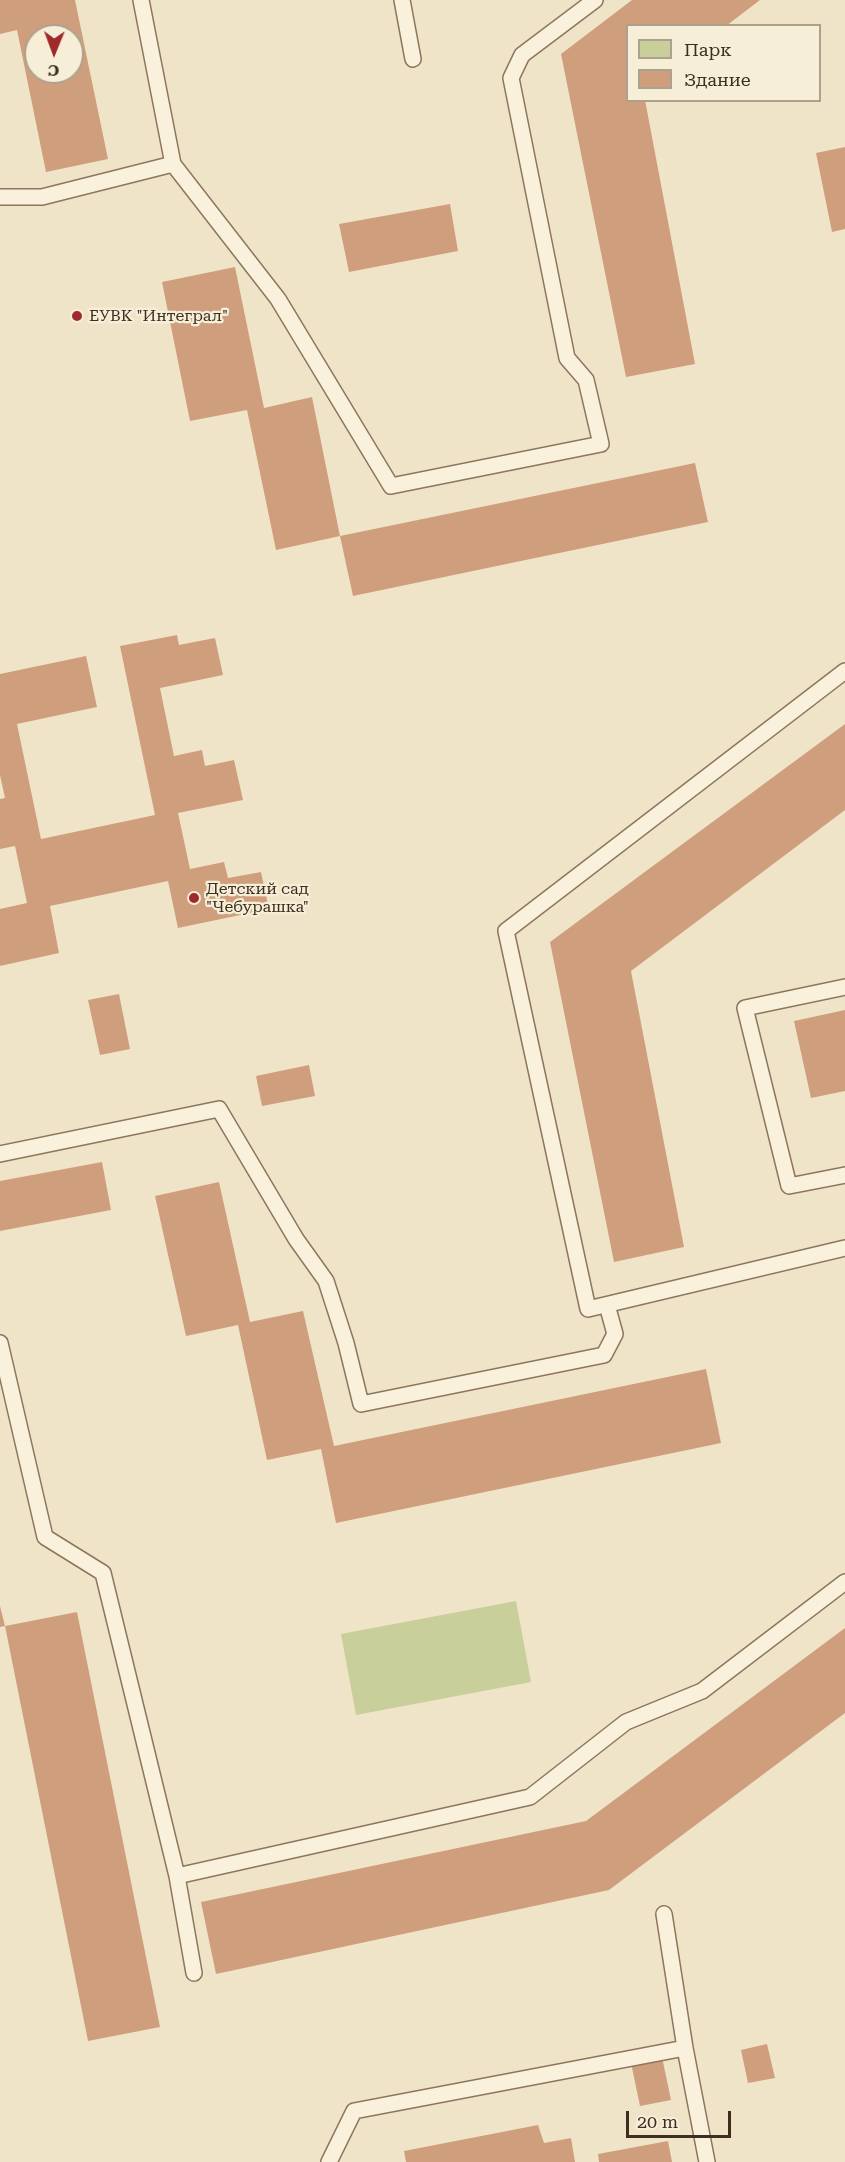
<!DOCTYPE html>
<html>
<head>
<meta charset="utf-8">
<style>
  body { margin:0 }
  #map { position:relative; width:845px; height:2162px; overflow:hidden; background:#f0e4c8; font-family:"Roboto Serif",serif }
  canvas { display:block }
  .legend { position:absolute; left:626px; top:24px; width:195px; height:78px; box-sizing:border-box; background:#f7eed8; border:2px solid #ada18e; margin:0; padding:8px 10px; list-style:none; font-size:18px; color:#3d2e20 }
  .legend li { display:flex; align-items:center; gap:12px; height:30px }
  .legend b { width:30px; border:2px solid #ada18e }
  .north { position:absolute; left:24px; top:24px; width:60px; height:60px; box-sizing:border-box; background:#f7eed8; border:2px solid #ada18e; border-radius:50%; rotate:181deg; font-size:16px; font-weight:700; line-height:24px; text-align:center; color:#3d2e20 }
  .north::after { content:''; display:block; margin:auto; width:21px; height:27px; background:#9e2a2b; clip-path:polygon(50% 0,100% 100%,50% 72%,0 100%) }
  .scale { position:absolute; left:626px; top:2111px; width:105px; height:27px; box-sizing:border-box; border:3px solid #3d2e20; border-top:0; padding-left:8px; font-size:18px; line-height:21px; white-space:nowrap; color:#3d2e20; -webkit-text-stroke:4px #f7eed8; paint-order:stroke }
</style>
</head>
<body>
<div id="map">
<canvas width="845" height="2162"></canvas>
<ul class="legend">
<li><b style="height:16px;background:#c9cf9b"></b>Парк</li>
<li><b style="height:16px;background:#cf9f7d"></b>Здание</li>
</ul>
<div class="north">С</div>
<div class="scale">20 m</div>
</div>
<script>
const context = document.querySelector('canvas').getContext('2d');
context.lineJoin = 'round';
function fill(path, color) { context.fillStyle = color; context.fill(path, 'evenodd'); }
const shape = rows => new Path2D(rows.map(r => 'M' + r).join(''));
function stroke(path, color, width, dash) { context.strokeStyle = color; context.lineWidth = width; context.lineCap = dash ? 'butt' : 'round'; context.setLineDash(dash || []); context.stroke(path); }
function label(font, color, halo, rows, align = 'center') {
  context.font = font + ' "Roboto Serif",serif'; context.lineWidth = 4.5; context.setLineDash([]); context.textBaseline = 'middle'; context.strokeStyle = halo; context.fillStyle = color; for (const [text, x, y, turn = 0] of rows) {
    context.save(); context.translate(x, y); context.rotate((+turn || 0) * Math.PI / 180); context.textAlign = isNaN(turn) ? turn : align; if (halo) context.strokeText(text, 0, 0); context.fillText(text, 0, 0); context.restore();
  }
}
fill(shape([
  [516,1601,531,1682,356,1715,341,1634]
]), '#c9cf9b');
fill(shape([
  [0,0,75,0,108,159,46,172,17,30,0,34],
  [36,36,72,36,72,72,36,72],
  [632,0,760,0,726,26,628,26,628,100,645,100,695,364,626,377,561,54],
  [845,147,845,229,832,232,816,153],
  [450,204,458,251,349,272,339,224],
  [235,267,264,408,312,397,340,536,276,550,247,410,190,421,162,282],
  [695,463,708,522,353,596,340,536],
  [177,635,179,645,215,638,223,675,160,688,174,756,202,750,205,766,234,760,243,800,178,813,190,869,224,862,228,878,261,872,269,909,178,928,168,881,50,906,59,953,0,966,0,909,27,903,15,846,0,849,0,799,5,798,0,775,0,674,86,656,97,707,17,724,41,839,155,815,120,646],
  [845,724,845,810,631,971,684,1247,614,1262,550,942],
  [119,994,130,1049,100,1055,88,1000],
  [845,1010,845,1091,811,1098,794,1021],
  [309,1065,315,1096,262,1106,256,1076],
  [102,1162,111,1210,0,1231,0,1181],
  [219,1182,250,1322,303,1311,334,1446,706,1369,721,1443,336,1523,321,1449,267,1460,238,1325,186,1336,155,1196],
  [0,1606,5,1626,0,1627],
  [77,1612,160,2027,88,2041,5,1626],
  [845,1628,845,1713,609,1890,216,1974,201,1902,586,1821],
  [767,2044,775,2078,748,2083,741,2050],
  [662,2057,671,2100,640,2106,631,2063],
  [538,2125,544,2143,571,2138,575,2162,406,2162,404,2151],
  [668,2141,672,2162,599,2162,598,2154]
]), '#cf9f7d');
const service = shape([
  [141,0,173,164,278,299,391,486,601,444,586,380,567,358,511,78,522,55,595,0],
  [402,0,413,59],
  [0,197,42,197,173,164],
  [845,671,506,931,588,1309,845,1248],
  [845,987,745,1008,789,1186,845,1175],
  [0,1154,219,1109,296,1239,326,1281,346,1343,361,1404,604,1355,615,1334,607,1305],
  [0,1343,45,1537,103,1573,177,1876,194,1973],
  [177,1876,530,1797,626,1722,702,1691,845,1582],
  [664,1914,685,2048,707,2162],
  [329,2162,354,2111,685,2048]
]);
stroke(service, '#8d765c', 18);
stroke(service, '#faf1dc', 15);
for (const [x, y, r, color] of [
  [77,316,6,"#9e2a2b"],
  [194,898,6,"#9e2a2b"]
]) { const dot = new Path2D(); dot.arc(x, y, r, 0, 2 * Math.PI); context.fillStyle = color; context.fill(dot); stroke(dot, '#f7eed8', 2); }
label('16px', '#3d2e20', '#f7eed8', [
  ["ЕУВК \"Интеграл\"",89,316],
  ["Детский сад",206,889],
  ["\"Чебурашка\"",206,907]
], 'left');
</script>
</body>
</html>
